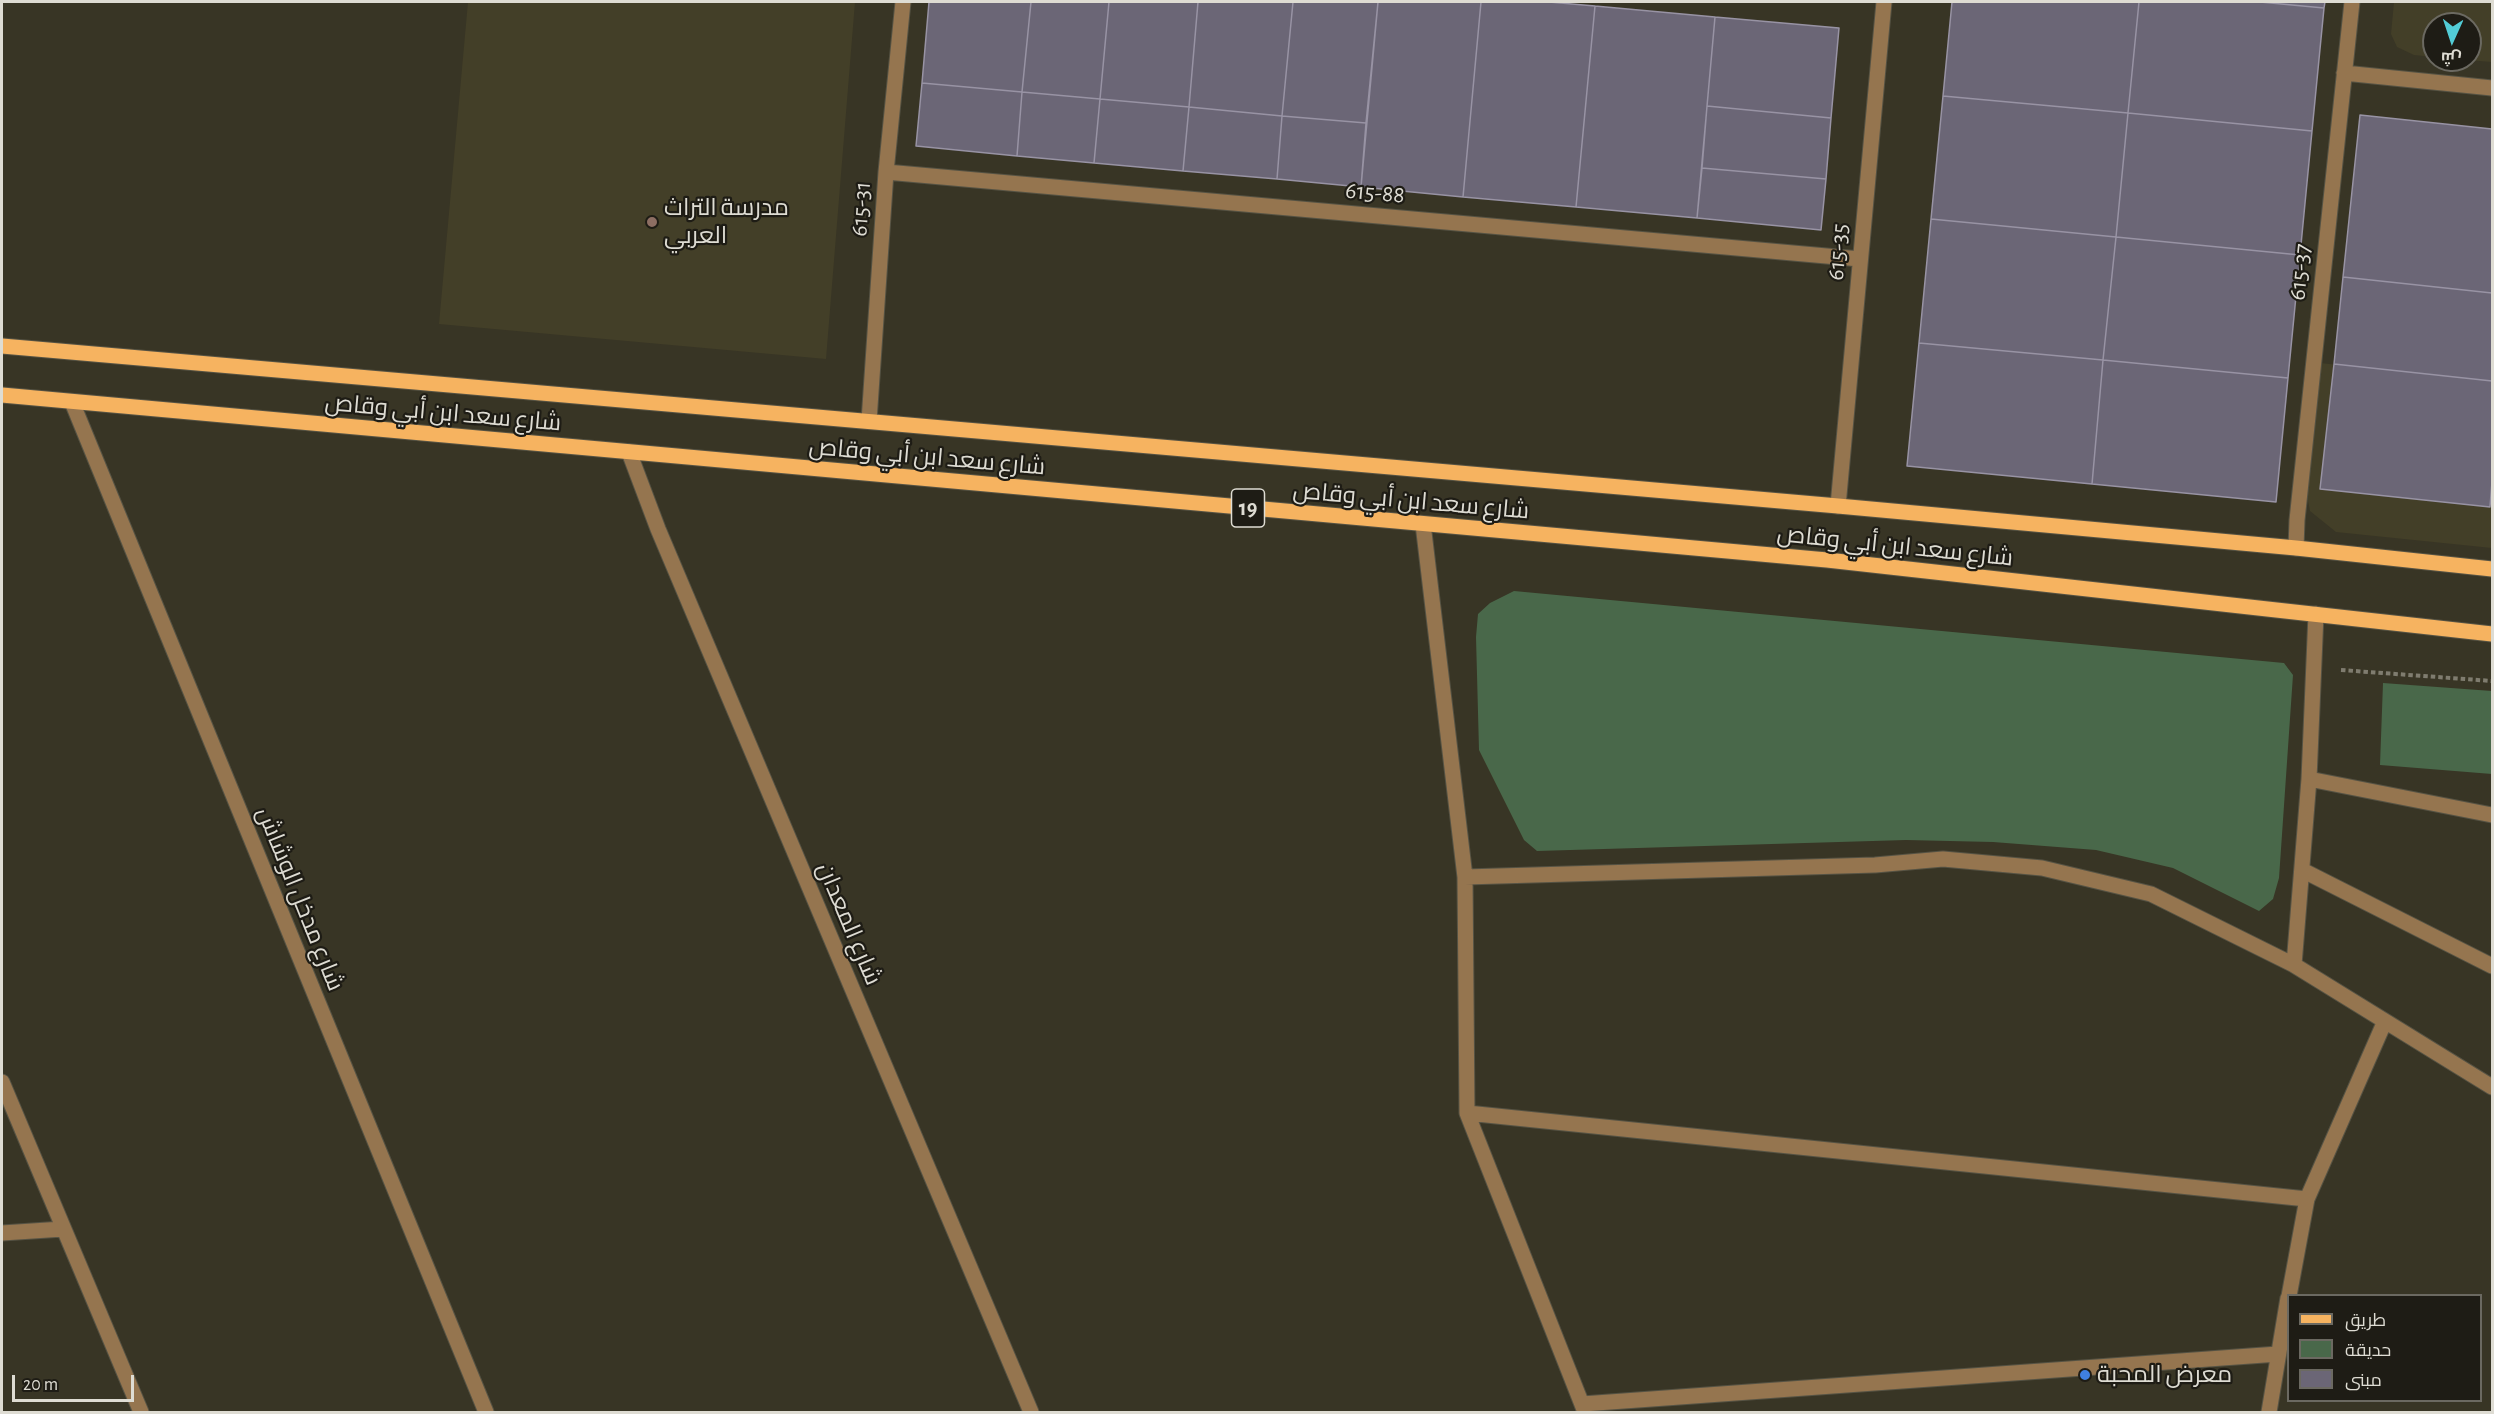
<!DOCTYPE html>
<html>
<head>
<meta charset="utf-8">
<style>
  body { margin:0 }
  #map { position:relative; width:2494px; height:1414px; overflow:hidden; background:#383525; font-family:"Alegreya Sans",Cairo,sans-serif }
  canvas { display:block }
  .frame { position:absolute; inset:0; border:3px solid #dedcd3; pointer-events:none }
  .legend { position:absolute; left:2287px; top:1294px; width:195px; height:108px; box-sizing:border-box; background:#1e1c15; border:2px solid #6b6961; margin:0; padding:8px 10px; list-style:none; font-size:18px; color:#dedcd3 }
  .legend li { display:flex; align-items:center; gap:12px; height:30px }
  .legend b { width:30px; border:2px solid #6b6961 }
  .north { position:absolute; left:2422px; top:12px; width:60px; height:60px; box-sizing:border-box; background:#1e1c15; border:2px solid #6b6961; border-radius:50%; rotate:183deg; font-size:16px; font-weight:700; line-height:24px; text-align:center; color:#dedcd3 }
  .north::after { content:''; display:block; margin:auto; width:21px; height:27px; background:#52ccd6; clip-path:polygon(50% 0,100% 100%,50% 72%,0 100%) }
  .scale { position:absolute; left:12px; top:1375px; width:122px; height:27px; box-sizing:border-box; border:3px solid #dedcd3; border-top:0; padding-left:8px; font-size:18px; line-height:21px; white-space:nowrap; color:#dedcd3; -webkit-text-stroke:4px #1e1c15; paint-order:stroke }
</style>
</head>
<body>
<div id="map">
<canvas width="2494" height="1414"></canvas>
<div class="frame"></div>
<ul class="legend">
<li><b style="height:8px;background:#f6b360"></b>طريق</li>
<li><b style="height:16px;background:#49684a"></b>حديقة</li>
<li><b style="height:16px;background:#6b6676"></b>مبنى</li>
</ul>
<div class="north">ش</div>
<div class="scale">20 m</div>
</div>
<script>
const context = document.querySelector('canvas').getContext('2d');
context.lineJoin = 'round';
function fill(path, color) { context.fillStyle = color; context.fill(path, 'evenodd'); }
const shape = rows => new Path2D(rows.map(r => 'M' + r).join(''));
function stroke(path, color, width, dash) { context.strokeStyle = color; context.lineWidth = width; context.lineCap = dash ? 'butt' : 'round'; context.setLineDash(dash || []); context.stroke(path); }
function label(font, color, halo, rows, align = 'center') {
  context.font = font + ' "Alegreya Sans",Cairo,sans-serif'; context.lineWidth = 4.5; context.setLineDash([]); context.textBaseline = 'middle'; context.strokeStyle = halo; context.fillStyle = color; for (const [text, x, y, turn = 0] of rows) {
    context.save(); context.translate(x, y); context.rotate((+turn || 0) * Math.PI / 180); context.textAlign = isNaN(turn) ? turn : align; if (halo) context.strokeText(text, 0, 0); context.fillText(text, 0, 0); context.restore();
  }
}
fill(shape([
  [468,2,855,2,826,359,439,324],
  [2394,2,2492,2,2492,62,2467,60,2470,60,2470,24,2434,24,2434,57,2414,55,2397,47,2391,34],
  [2320,363,2492,381,2492,548,2336,532,2310,511,2306,490]
]), '#433f28');
fill(shape([
  [1514,591,2284,663,2293,675,2279,878,2273,899,2259,911,2173,868,2096,850,1993,842,1906,840,1537,851,1524,840,1479,750,1476,637,1478,614,1490,603],
  [2383,683,2492,691,2492,774,2380,765]
]), '#49684a');
const building = shape([
  [929,2,1031,2,1022,92,922,83,929,2],
  [1031,2,1109,2,1100,99,1022,92,1031,2],
  [1109,2,1198,2,1189,107,1100,99,1109,2],
  [1198,2,1293,2,1282,116,1189,107,1198,2],
  [1293,2,1378,2,1366,123,1282,116,1293,2],
  [1378,2,1481,2,1463,197,1361,187,1378,2],
  [1481,2,1549,2,1595,6,1576,207,1463,197,1481,2],
  [1952,2,2139,2,2128,113,1943,96,1952,2],
  [2139,2,2260,2,2324,8,2312,131,2128,113,2139,2],
  [2260,2,2325,2,2324,8,2260,2],
  [1595,6,1715,17,1697,218,1576,207,1595,6],
  [1715,17,1839,28,1831,118,1707,106,1715,17],
  [922,83,1022,92,1017,156,916,146,922,83],
  [1022,92,1100,99,1094,163,1017,156,1022,92],
  [1943,96,2128,113,2116,237,1931,219,1943,96],
  [1100,99,1189,107,1183,171,1094,163,1100,99],
  [1707,106,1831,118,1826,179,1702,168,1707,106],
  [1189,107,1282,116,1277,179,1183,171,1189,107],
  [2128,113,2312,131,2300,255,2116,237,2128,113],
  [2360,115,2492,129,2492,293,2343,277,2360,115],
  [1282,116,1366,123,1361,187,1277,179,1282,116],
  [1702,168,1826,179,1821,230,1697,218,1702,168],
  [1931,219,2116,237,2103,360,1919,343,1931,219],
  [2116,237,2300,255,2288,378,2103,360,2116,237],
  [2343,277,2492,293,2492,381,2334,364,2343,277],
  [1919,343,2103,360,2092,484,1907,466,1919,343],
  [2103,360,2288,378,2276,502,2092,484,2103,360],
  [2334,364,2492,381,2492,482,2490,507,2320,489,2334,364]
]);
fill(building, '#6b6676');
stroke(building, '#9893a4', 1.5);
const minor = shape([
  [2344,73,2492,88],
  [886,172,1860,259],
  [72,402,486,1412],
  [869,421,886,172,903,2],
  [629,452,658,529,1031,1412],
  [1838,506,1884,2],
  [1423,524,1465,877,1467,1113,1585,1412],
  [2296,548,2297,520,2352,2],
  [2309,779,2492,815],
  [2302,870,2492,966],
  [1465,877,1875,865,1943,859,2042,868,2151,894,2294,965,2492,1087],
  [2294,965,2309,779,2316,614],
  [2,1082,141,1412],
  [1467,1113,2307,1199],
  [2,1233,63,1229],
  [2289,1296,2307,1199,2385,1021],
  [1582,1404,2278,1354],
  [2269,1412,2288,1298]
]);
const major = shape([
  [2,346,1838,506,2296,548,2492,569],
  [2,395,1827,560,2492,634]
]);
stroke(minor, '#565344', 17);
stroke(major, '#565344', 17);
stroke(shape([
  [2341,670,2492,681]
]), '#7f7c6f', 4, [4.5, 3]);
stroke(minor, '#95754f', 15);
stroke(major, '#f6b360', 15);
for (const [x, y, r, color] of [
  [652,222,6,"#8d6e63"],
  [2085,1375,6,"#3f7fe0"]
]) { const dot = new Path2D(); dot.arc(x, y, r, 0, 2 * Math.PI); context.fillStyle = color; context.fill(dot); stroke(dot, '#1e1c15', 2); }
for (const [x, y, w] of [
  [1248,508,33]
]) { const box = new Path2D(); box.roundRect(x - w / 2, y - 19, w, 38, 4.5); context.fillStyle = '#1e1c15'; context.fill(box); stroke(box, '#dedcd3', 1.5); }
label('bold 22px', '#dedcd3', null, [
  ["19",1248,508]
]);
label('24px', '#dedcd3', '#1e1c15', [
  ["615-88",1375,193,5],
  ["615-31",861,209,-86],
  ["615-35",1838,252,-85],
  ["615-37",2300,272,-84],
  ["شارع سعد ابن أبي وقاص",443,413,5],
  ["شارع سعد ابن أبي وقاص",927,457,5],
  ["شارع سعد ابن أبي وقاص",1411,501,5],
  ["شارع سعد ابن أبي وقاص",1895,546,6],
  ["شارع مدخل الوشاش",300,899,68],
  ["شارع المعدان",849,924,67]
]);
label('24px', '#dedcd3', '#1e1c15', [
  ["مدرسة التراث",664,208],
  ["العربي",664,236],
  ["معرض المحبة",2097,1375]
], 'left');
</script>
</body>
</html>
